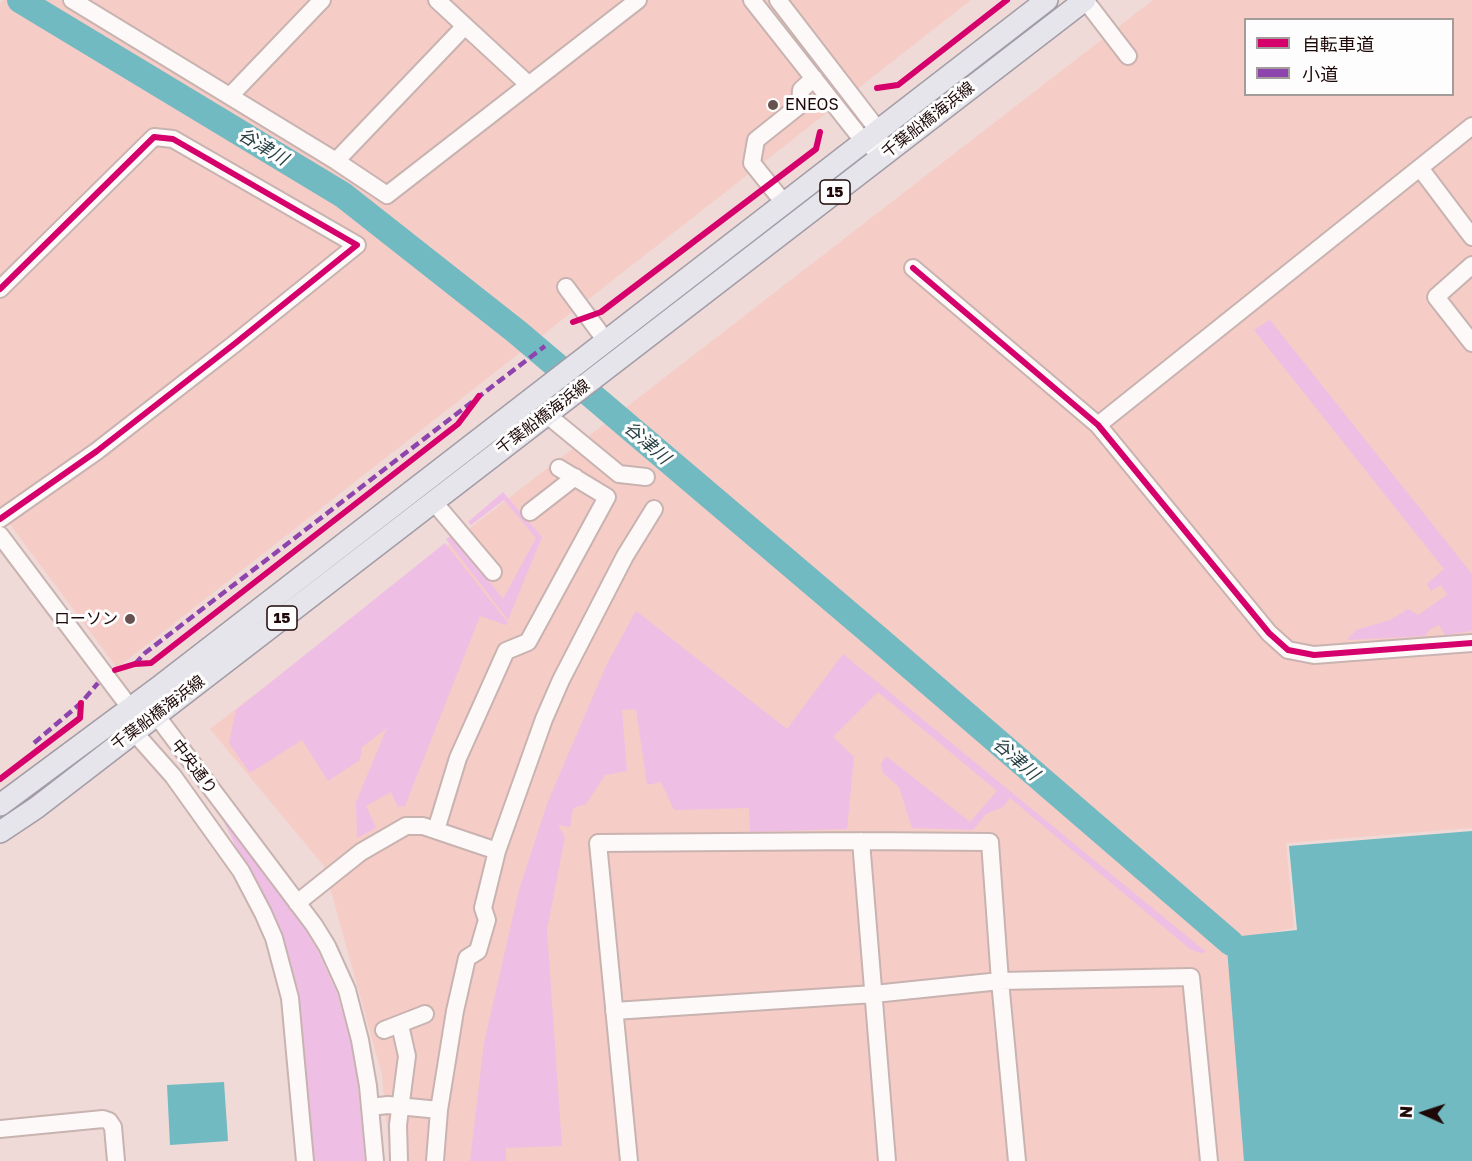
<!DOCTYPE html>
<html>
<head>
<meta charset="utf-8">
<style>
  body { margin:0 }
  #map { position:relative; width:1472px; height:1161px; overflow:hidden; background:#efdad7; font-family:"Golos Text","Noto Sans JP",sans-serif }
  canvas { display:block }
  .legend { position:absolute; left:1244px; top:18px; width:210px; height:78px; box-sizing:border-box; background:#fdfdfd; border:2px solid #a49b9b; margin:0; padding:8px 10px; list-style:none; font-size:18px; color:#1e0908 }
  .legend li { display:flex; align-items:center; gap:12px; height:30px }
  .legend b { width:30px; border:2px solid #a49b9b }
  .north { position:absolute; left:1394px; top:1083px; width:60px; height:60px; -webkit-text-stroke:4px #fdfdfd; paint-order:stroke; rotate:273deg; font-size:16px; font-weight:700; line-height:24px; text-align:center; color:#1e0908 }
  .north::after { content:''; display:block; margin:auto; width:21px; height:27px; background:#1e0908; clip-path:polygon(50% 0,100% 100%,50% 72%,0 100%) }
</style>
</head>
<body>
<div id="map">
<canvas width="1472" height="1161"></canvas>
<ul class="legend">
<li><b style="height:8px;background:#d6006c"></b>自転車道</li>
<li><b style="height:8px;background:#8e44ad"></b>小道</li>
</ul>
<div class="north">N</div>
</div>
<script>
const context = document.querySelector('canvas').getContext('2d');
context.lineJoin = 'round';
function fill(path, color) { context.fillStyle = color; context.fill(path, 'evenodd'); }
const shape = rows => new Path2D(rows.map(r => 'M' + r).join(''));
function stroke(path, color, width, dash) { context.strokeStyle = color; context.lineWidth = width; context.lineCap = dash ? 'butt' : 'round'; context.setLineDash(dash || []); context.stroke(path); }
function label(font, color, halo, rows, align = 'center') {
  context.font = font + ' "Golos Text","Noto Sans JP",sans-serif'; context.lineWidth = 6; context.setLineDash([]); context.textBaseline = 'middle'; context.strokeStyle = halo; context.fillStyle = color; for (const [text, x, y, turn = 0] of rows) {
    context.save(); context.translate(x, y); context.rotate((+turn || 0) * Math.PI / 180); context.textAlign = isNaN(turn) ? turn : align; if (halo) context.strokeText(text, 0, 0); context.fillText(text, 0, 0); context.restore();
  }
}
fill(shape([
  [3,0,971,0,117,668,0,511,0,4],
  [1153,0,1472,0,1472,828,1286,843,1294,928,1228,941,1246,1161,390,1161,382,1075,324,866,210,729],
  [1246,20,1452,20,1452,94,1246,94]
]), '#f6ccc7');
fill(shape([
  [1270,320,1472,574,1472,631,1445,635,1439,625,1430,629,1425,636,1347,640,1356,630,1390,620,1408,609,1418,615,1447,595,1441,585,1431,591,1427,584,1444,569,1254,330],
  [503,492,542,537,508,620,446,539,453,535,503,599,536,538,504,500,471,525,468,522],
  [445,543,508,623,506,625,480,616,405,806,398,807,391,792,366,806,376,828,357,838,356,802,387,728,362,747,360,760,328,781,302,740,250,773,229,743,236,710],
  [636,611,787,729,843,654,1206,952,1200,953,1190,949,1010,798,1003,807,986,814,973,830,912,828,899,787,883,773,881,764,886,756,970,822,997,791,878,692,833,737,854,757,847,829,750,832,749,808,674,810,661,782,647,785,636,709,622,710,627,771,605,775,586,804,573,808,570,827,558,825,565,837,547,930,562,1146,506,1148,506,1161,470,1161,484,1043,519,890,547,804,570,750,607,664],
  [222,818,305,929,316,947,337,993,351,1041,358,1086,365,1161,314,1161,299,995,290,960,270,909,245,865]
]), '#efbee5');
fill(shape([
  [1472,831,1472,1161,1244,1161,1227,948,1241,936,1297,930,1289,846],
  [224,1082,228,1141,170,1145,167,1085]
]), '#71bac2');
stroke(shape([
  [20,0,343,195,517,332,882,642,1231,943]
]), '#71bac2', 26);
const minor = shape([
  [72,0,336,161,387,195,638,0],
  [437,0,529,85],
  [752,0,864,142,883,155],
  [778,0,878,130,880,142],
  [1085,0,1128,56],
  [230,96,322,0],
  [336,161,465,26],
  [1420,168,1472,237],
  [784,203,752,163,756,140,800,105,801,90,814,78],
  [1472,265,1436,297,1472,343],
  [913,268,1098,425,1269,633,1288,650,1314,655,1472,643],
  [566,287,606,341],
  [0,289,154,137,173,139,357,245,233,345,97,451,0,519],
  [546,414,619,474,646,477],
  [1098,425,1472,126],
  [433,501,493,572],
  [530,512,575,477],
  [0,535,131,709,134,732,173,776,241,871,263,913,274,938,290,998,305,1161],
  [146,713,156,715,314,925,327,946,347,990,360,1040,368,1086,375,1161],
  [436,830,458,758,506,651,528,642,607,497,559,468],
  [861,841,887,1161],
  [297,903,361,852,406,826,423,826,497,851],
  [614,1011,874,994,1000,981,1191,977,1209,1161],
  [384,1030,425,1014],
  [370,1107,388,1105,439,1110],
  [0,1129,103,1119,109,1121,113,1127,116,1161],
  [399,1161,398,1125,407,1056,400,1025],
  [435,1161,439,1110,455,1011,467,958,478,951,487,920,483,908,497,851,544,719,561,680,625,556,654,509],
  [629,1161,598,843,861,841,990,842,1000,981,1017,1161]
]);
const major = shape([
  [0,805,159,687,1047,0],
  [0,832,36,808,1085,0]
]);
stroke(minor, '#c8b3b0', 20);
stroke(major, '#a39ca6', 24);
stroke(minor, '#fdf9f9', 16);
stroke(major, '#e6e5eb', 21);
stroke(shape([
  [135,664,145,653,545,346],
  [34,743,81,703,98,683]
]), '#8e44ad', 4.5, [9, 4.5]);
stroke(shape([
  [877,88,898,85,1007,0],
  [913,268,1098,425,1269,633,1288,650,1314,655,1472,643],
  [0,289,154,137,173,139,357,245,233,345,97,451,0,519],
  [573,322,601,312,816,149,820,132],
  [115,670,135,664,151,663,458,424,479,396],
  [0,779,80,718,81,703]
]), '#d6006c', 6);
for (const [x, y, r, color] of [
  [773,105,6,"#675250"],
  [130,619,6,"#675250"]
]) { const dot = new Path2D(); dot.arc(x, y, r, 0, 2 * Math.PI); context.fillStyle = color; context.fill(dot); stroke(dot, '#fdfdfd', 2); }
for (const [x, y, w] of [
  [835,192,30],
  [282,618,30]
]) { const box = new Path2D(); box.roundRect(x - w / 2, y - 12, w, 24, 4.5); context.fillStyle = '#fdfdfd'; context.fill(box); stroke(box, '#1e0908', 1.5); }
label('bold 15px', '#1e0908', null, [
  ["15",835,192],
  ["15",282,618]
]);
label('16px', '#1e0908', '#fdfdfd', [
  ["ENEOS",785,105],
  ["ローソン",118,619,"right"]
], 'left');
label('16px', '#1e0908', '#fdfdfd', [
  ["千葉船橋海浜線",928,120,-38],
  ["千葉船橋海浜線",543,417,-37],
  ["千葉船橋海浜線",158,713,-37],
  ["中央通り",194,767,53]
]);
label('italic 18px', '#274043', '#fdfdfd', [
  ["谷津川",263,147,31],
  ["谷津川",647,443,41],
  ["谷津川",1016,759,41]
]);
</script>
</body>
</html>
